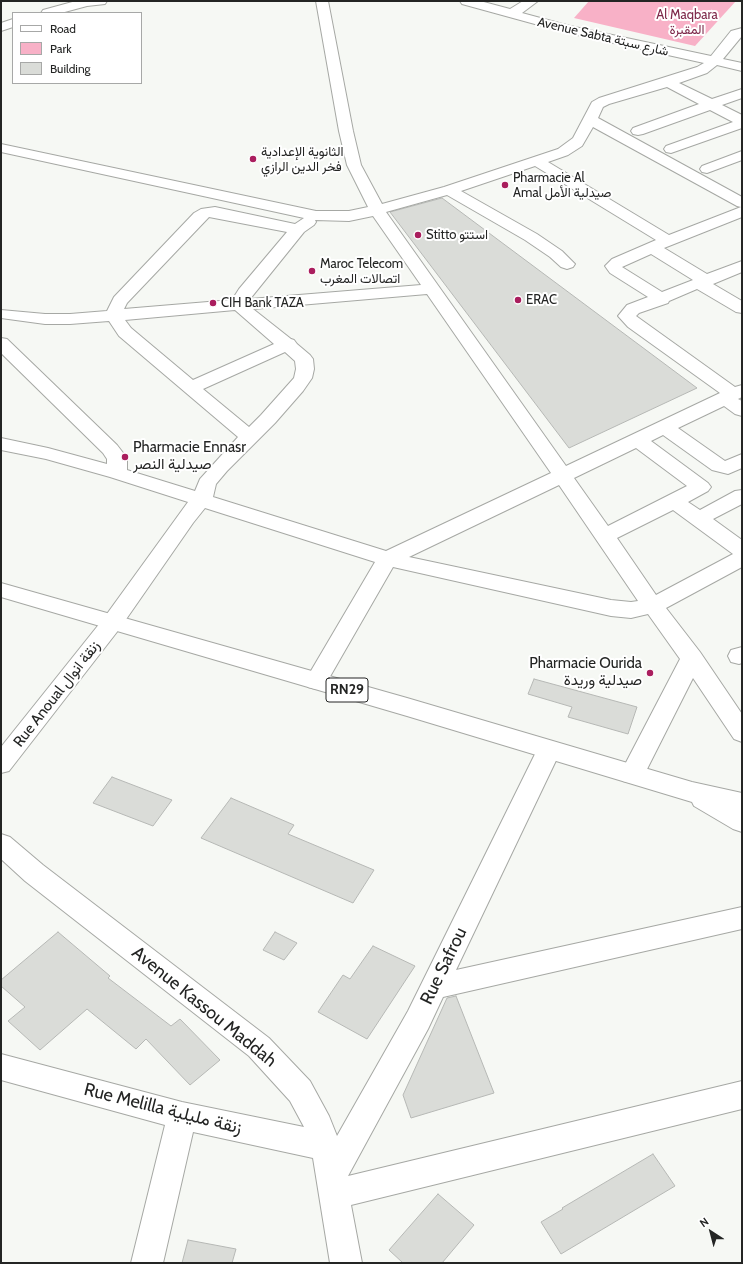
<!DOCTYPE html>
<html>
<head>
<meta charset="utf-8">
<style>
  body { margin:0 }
  #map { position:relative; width:743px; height:1264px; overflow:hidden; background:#f6f8f4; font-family:Cabin,sans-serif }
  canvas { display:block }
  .frame { position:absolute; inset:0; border:2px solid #242524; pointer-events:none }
  .legend { position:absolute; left:12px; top:12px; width:130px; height:72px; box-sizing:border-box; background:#fff; border:1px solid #a7a8a7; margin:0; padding:5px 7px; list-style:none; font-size:12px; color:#242524 }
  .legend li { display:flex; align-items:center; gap:8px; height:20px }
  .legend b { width:20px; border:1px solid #a7a8a7 }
  .north { position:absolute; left:691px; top:1212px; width:40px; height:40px; -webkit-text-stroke:3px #fff; paint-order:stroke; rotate:324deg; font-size:11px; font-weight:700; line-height:16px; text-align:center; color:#242524 }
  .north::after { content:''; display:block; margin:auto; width:14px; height:18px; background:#242524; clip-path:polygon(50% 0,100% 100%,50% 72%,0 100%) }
</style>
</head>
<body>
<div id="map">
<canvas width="743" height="1264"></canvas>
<div class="frame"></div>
<ul class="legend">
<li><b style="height:5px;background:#fff"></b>Road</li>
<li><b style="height:11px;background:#f8b1c7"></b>Park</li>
<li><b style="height:11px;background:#dadcd8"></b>Building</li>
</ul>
<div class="north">N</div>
</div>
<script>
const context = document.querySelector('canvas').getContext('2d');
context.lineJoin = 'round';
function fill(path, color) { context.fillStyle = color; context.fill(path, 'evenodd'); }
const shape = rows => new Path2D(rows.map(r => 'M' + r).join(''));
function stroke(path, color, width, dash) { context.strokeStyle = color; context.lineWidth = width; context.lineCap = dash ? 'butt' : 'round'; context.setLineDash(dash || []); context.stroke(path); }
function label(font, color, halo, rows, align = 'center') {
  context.font = font + ' Cabin,Vazirmatn,sans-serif'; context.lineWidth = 4; context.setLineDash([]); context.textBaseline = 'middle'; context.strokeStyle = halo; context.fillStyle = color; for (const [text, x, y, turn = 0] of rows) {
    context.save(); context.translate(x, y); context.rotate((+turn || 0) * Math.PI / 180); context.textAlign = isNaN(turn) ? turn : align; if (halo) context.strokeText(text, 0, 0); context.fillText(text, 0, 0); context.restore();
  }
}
fill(shape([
  [589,1,736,1,695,46,574,18]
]), '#f8b1c7');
const building = shape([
  [442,198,697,388,569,448,390,212,442,198],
  [534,679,637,707,628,734,568,717,572,707,528,694,534,679],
  [112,777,172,800,153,826,93,803,112,777],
  [231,798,294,825,288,834,374,870,353,903,201,838,231,798],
  [58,932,110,976,108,978,171,1026,180,1019,220,1060,190,1085,146,1039,136,1049,87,1009,40,1050,8,1021,25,1007,1,986,1,980,58,932],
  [275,932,297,943,284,960,263,950,275,932],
  [373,946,415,966,367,1039,318,1012,343,975,350,979,373,946],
  [456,996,494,1093,411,1118,403,1095,447,998,456,996],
  [653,1154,675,1186,561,1254,541,1222,563,1209,562,1208,653,1154],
  [438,1194,474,1225,442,1263,403,1263,389,1250,438,1194],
  [188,1240,236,1249,232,1263,182,1263,188,1240]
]);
fill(building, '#dadcd8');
stroke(building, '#b6b8b5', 1);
const minor = shape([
  [76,1,107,1,105,4,87,6,61,13,41,13,43,10,76,1],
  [316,1,328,1,353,131,361,165,382,204,444,187,558,149,573,138,592,102,599,98,697,67,704,63,564,32,462,4,460,1,480,1,510,9,523,1,538,1,522,13,570,26,711,56,731,31,742,28,742,36,723,59,742,63,742,71,717,65,707,73,679,83,712,99,742,89,742,98,722,105,742,115,742,128,671,153,666,152,664,149,666,146,733,122,710,110,643,134,638,135,633,134,631,131,633,128,699,104,667,87,609,104,603,107,598,118,742,197,742,217,664,248,707,274,742,261,742,272,713,284,742,301,742,313,736,312,697,289,669,301,668,303,639,313,636,316,735,387,742,385,742,397,738,399,742,401,742,416,735,414,724,406,678,428,725,461,742,454,742,468,728,474,712,470,663,435,651,441,708,483,711,487,708,491,688,502,700,510,735,491,742,490,742,504,713,519,742,540,742,567,666,608,700,652,742,714,742,742,734,739,693,678,641,781,632,783,623,781,620,774,680,659,648,614,631,618,611,616,393,567,324,687,316,689,308,687,305,681,375,562,205,508,193,523,120,628,9,771,1,773,1,747,104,618,188,502,110,477,46,459,1,450,1,438,48,448,107,464,107,459,103,453,1,353,1,338,7,339,117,445,127,458,127,470,195,491,200,479,238,437,119,336,109,321,70,324,45,324,1,318,1,310,45,314,70,314,107,311,114,297,194,213,201,209,215,207,295,224,304,218,1,152,1,144,316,211,349,211,368,207,347,165,339,131,316,1],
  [593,127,737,206,741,207,669,235,548,162,568,155,582,146,593,127],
  [535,166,656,240,612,259,605,266,610,273,648,297,627,305,618,316,628,327,720,393,566,466,386,212,447,195,525,240,550,257,561,267,567,269,573,267,575,264,562,251,537,234,461,191,535,166],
  [373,216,421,285,250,299,304,232,314,225,316,222,315,220,349,221,373,216],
  [209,217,287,232,239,289,232,300,124,309,127,303,209,217],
  [651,254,693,280,662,292,622,267,651,254],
  [427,294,551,473,386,551,213,497,216,484,227,471,275,423,303,391,312,378,314,369,313,359,310,355,297,344,294,340,291,339,253,309,427,294],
  [235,310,274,344,193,380,131,328,125,320,235,310],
  [285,352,295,361,296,369,294,378,261,415,249,427,203,389,285,352],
  [636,448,687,486,608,526,574,478,636,448],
  [559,485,638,601,631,602,611,600,409,557,559,485],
  [673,510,733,554,656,595,617,538,673,510],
  [13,19,13,27,1,31,1,23,13,19],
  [742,151,742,160,707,173,702,172,700,169,702,166,742,151],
  [742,647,742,663,739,664,731,662,728,656,731,650,742,647],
  [549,741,557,744,561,750,456,970,742,907,742,929,443,997,428,1029,348,1176,742,1081,742,1109,351,1205,362,1263,330,1263,313,1158,193,1132,163,1263,131,1263,165,1125,1,1080,1,1054,182,1102,304,1127,290,1101,249,1056,25,881,1,859,1,834,10,837,43,865,269,1038,310,1081,329,1116,337,1136,408,1011,537,750,541,744,549,741]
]);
const major = shape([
  [1,583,407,698,692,782,742,793,742,832,733,829,694,806,692,802,407,716,1,597,1,583]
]);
stroke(minor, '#a6a8a4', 2);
stroke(major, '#a6a8a4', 2);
fill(minor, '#fff');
fill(major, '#fff');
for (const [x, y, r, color] of [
  [253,159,4,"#aa1e5e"],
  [505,185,4,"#aa1e5e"],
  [418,235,4,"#aa1e5e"],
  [312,271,4,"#aa1e5e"],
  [518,300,4,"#aa1e5e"],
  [213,303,4,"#aa1e5e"],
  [125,457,4,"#aa1e5e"],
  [650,673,4,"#aa1e5e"]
]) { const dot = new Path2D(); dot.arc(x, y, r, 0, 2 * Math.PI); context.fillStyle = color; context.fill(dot); stroke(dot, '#fff', 1.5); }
label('13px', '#7e284a', '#fff', [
  ["Al Maqbara",687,15],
  ["المقبرة",687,30]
]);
label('13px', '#242524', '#fff', [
  ["Avenue Sabta شارع سبتة",603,37,13]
]);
label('13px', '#242524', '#fff', [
  ["الثانوية الإعدادية",261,152],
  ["فخر الدين الرازي",261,167],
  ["Pharmacie Al",513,178],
  ["Amal صيدلية الأمل",513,193],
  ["Stitto استتو",426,235],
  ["Maroc Telecom",320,264],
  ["اتصالات المغرب",320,279],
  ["ERAC",526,300],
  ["CIH Bank TAZA",221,303]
], 'left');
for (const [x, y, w] of [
  [347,690,42]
]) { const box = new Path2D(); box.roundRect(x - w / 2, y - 12, w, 24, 3); context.fillStyle = '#fff'; context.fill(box); stroke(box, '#242524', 1); }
label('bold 14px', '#242524', null, [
  ["RN29",347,690]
]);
label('15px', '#242524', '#fff', [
  ["Pharmacie Ennasr",133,448],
  ["صيدلية النصر",133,465],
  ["Pharmacie Ourida",642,664,"right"],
  ["صيدلية وريدة",642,681,"right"]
], 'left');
label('15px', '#242524', '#fff', [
  ["Rue Anoual زنقة انوال",57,694,-52]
]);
label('18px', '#242524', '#fff', [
  ["Rue Safrou",444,966,-64],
  ["Avenue Kassou Maddah",204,1007,39],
  ["Rue Melilla زنقة مليلية",163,1109,14]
]);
</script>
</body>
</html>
